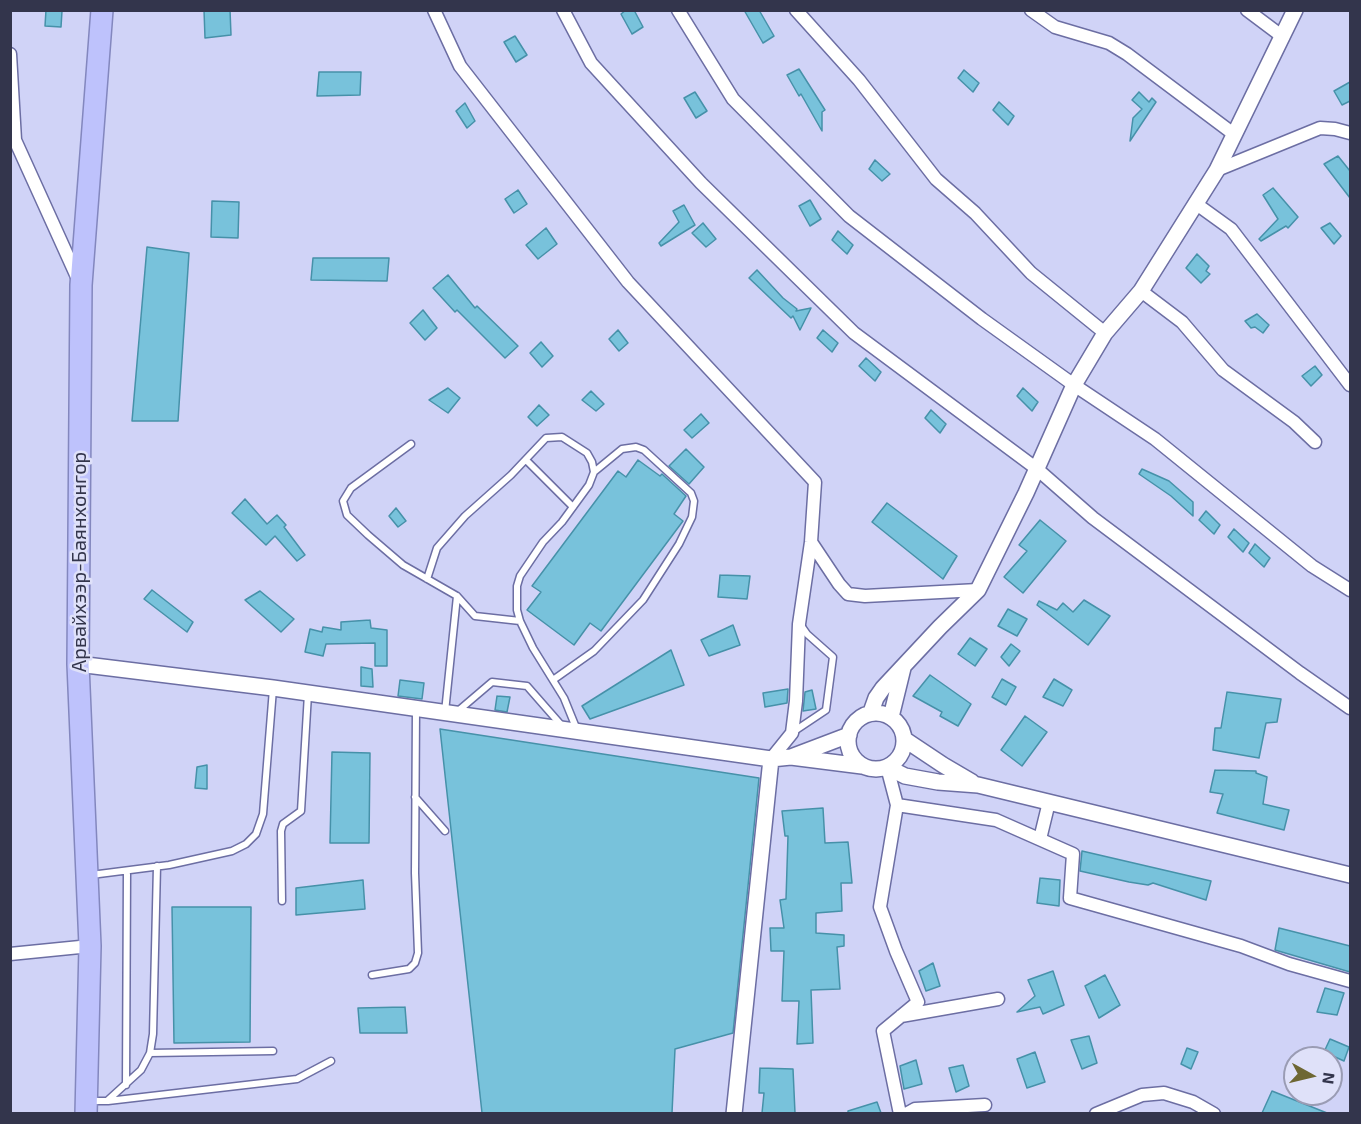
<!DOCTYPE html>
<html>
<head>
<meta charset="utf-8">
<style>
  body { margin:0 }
  #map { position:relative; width:1361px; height:1124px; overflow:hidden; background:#d0d3f7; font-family:"Exo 2",sans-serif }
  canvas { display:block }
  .frame { position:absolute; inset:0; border:12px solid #33354c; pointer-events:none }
  .north { position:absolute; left:1283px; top:1046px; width:60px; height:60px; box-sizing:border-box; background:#dfe1f9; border:2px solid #9a9cb4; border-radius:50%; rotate:98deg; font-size:16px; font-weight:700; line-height:24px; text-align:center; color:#33354c }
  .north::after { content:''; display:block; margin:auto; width:21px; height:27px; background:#6e6733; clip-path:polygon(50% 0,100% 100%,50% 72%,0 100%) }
</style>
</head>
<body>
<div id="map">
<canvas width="1361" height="1124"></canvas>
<div class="frame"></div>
<div class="north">N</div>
</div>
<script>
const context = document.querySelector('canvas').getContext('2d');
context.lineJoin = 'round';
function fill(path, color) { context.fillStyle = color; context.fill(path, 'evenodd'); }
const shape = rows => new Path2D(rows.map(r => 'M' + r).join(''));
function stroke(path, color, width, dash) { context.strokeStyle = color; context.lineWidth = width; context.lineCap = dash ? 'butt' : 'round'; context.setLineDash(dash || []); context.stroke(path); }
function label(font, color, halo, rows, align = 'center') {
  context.font = font + ' "Exo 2",sans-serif'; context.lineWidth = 5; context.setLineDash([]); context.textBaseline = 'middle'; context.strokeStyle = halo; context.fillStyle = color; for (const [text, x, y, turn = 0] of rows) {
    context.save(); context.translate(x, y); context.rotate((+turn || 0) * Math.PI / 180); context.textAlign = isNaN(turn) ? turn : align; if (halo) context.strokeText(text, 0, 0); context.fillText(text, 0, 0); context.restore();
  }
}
const building = shape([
  [46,10,62,11,61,27,45,26,46,10],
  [204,10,230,10,231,35,205,38,204,10],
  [626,10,634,10,643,27,632,34,621,14,626,10],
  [744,10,759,10,774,36,763,43,744,10],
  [515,36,527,55,516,62,504,42,515,36],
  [799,69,825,110,822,112,822,131,801,94,799,96,787,75,799,69],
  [964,70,979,83,973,92,958,78,964,70],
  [319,72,361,72,360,95,317,96,319,72],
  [1350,82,1350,101,1342,105,1334,91,1350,82],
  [695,92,707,111,696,118,684,98,695,92],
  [1139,92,1149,102,1152,98,1156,102,1130,141,1133,118,1142,109,1132,100,1139,92],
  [999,102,1014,116,1008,125,993,110,999,102],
  [465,103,475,121,467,128,456,111,465,103],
  [1338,156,1350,171,1350,198,1324,164,1338,156],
  [875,160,890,174,882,181,869,169,875,160],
  [1273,188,1298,217,1288,228,1286,226,1261,241,1259,239,1278,219,1263,195,1273,188],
  [518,190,527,204,514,213,505,199,518,190],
  [810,200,821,219,810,226,799,206,810,200],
  [212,201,239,202,238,238,211,237,212,201],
  [684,205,695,225,661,246,659,243,679,222,673,211,684,205],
  [703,223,716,239,706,247,692,233,703,223],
  [1330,223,1341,236,1334,244,1321,228,1330,223],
  [546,228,557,244,538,259,526,245,546,228],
  [838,231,853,245,847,254,832,240,838,231],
  [147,247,189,253,178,421,132,421,147,247],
  [1197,254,1209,266,1206,271,1210,274,1201,283,1186,268,1197,254],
  [313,258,389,258,387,281,311,280,313,258],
  [757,270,783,298,797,309,796,311,811,308,800,330,793,316,791,318,749,278,757,270],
  [448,275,475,308,477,306,518,346,505,358,457,310,455,312,433,288,448,275],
  [423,310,437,328,425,340,410,323,423,310],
  [1257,314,1269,325,1263,333,1255,327,1251,328,1245,321,1257,314],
  [618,330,628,343,619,351,609,339,618,330],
  [823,330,838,343,832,352,817,338,823,330],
  [541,342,553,356,542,367,530,353,541,342],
  [866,358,881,372,875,381,859,366,866,358],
  [1315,366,1322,375,1311,386,1302,376,1315,366],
  [448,388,460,398,448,413,429,400,448,388],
  [1023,388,1038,402,1032,411,1017,396,1023,388],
  [591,391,604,404,596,411,582,400,591,391],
  [539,405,549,415,537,426,528,417,539,405],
  [931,410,946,424,940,433,925,418,931,410],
  [701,414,709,423,692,438,684,430,701,414],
  [686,449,704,467,689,484,669,466,686,449],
  [638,460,660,476,662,474,686,496,674,514,683,521,601,631,590,623,574,645,527,610,541,592,532,586,618,471,626,477,638,460],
  [1142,469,1169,481,1193,502,1193,516,1171,496,1139,474,1142,469],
  [245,499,267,524,277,515,286,525,284,527,305,555,297,561,275,536,266,545,232,513,245,499],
  [887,503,957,556,943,579,872,522,887,503],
  [396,508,406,521,398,527,389,516,396,508],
  [1206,511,1220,525,1214,534,1199,520,1206,511],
  [1040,520,1066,541,1023,593,1004,577,1027,551,1019,545,1040,520],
  [1234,529,1249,543,1243,552,1228,537,1234,529],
  [1255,544,1270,558,1264,567,1249,553,1255,544],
  [720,575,750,576,747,599,718,597,720,575],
  [152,590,193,622,187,632,144,599,152,590],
  [260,591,294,619,281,632,245,600,260,591],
  [1084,600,1110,616,1088,645,1037,605,1039,601,1057,610,1063,603,1073,612,1084,600],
  [1008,609,1027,619,1017,636,998,626,1008,609],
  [370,620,371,628,387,630,387,666,375,666,375,643,326,644,323,656,305,652,310,629,322,632,323,627,341,630,341,622,370,620],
  [733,625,740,645,709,656,701,640,733,625],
  [970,638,987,649,975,666,958,654,970,638],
  [1011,644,1020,651,1009,666,1001,657,1011,644],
  [671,650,684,685,590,719,582,706,671,650],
  [361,667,372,669,373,687,361,686,361,667],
  [930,675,971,704,958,726,940,716,942,712,913,696,930,675],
  [1002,679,1016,687,1006,705,992,697,1002,679],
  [1054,679,1072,690,1063,706,1043,697,1054,679],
  [400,680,424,683,422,699,398,696,400,680],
  [788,689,787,703,765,707,763,693,788,689],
  [812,690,816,709,803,711,805,692,812,690],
  [1227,692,1281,699,1277,722,1266,723,1259,758,1213,750,1215,728,1221,728,1227,692],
  [497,696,510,697,507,712,495,710,497,696],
  [1025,716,1047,732,1022,766,1001,750,1025,716],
  [440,729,759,778,733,1033,675,1049,672,1113,482,1113,440,729],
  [332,752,370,753,369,843,330,843,332,752],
  [207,765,207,789,195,788,197,767,207,765],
  [1215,770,1256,771,1256,773,1267,777,1263,804,1289,810,1284,830,1217,813,1223,794,1210,792,1215,770],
  [823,808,825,843,848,842,852,883,841,883,842,911,816,913,816,933,844,935,844,946,837,947,840,989,811,990,813,1043,797,1044,799,1001,782,1001,784,951,771,951,770,928,784,928,780,900,786,899,788,836,785,836,782,811,823,808],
  [1082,851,1211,881,1206,900,1153,883,1148,885,1129,882,1080,871,1082,851],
  [1040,878,1060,880,1059,906,1037,903,1040,878],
  [363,880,365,909,296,915,296,888,363,880],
  [172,907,251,907,250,1042,174,1043,172,907],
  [1279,928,1350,946,1350,972,1275,950,1279,928],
  [933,963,940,986,926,991,919,971,933,963],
  [1053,971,1064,1005,1043,1014,1040,1007,1017,1012,1035,996,1028,980,1053,971],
  [1105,975,1120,1005,1099,1018,1085,986,1105,975],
  [1325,988,1344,993,1337,1015,1317,1012,1325,988],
  [405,1007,407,1033,360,1033,358,1008,405,1007],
  [1089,1036,1097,1063,1082,1069,1071,1040,1089,1036],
  [1330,1039,1349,1047,1344,1061,1324,1052,1330,1039],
  [1187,1048,1198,1052,1191,1069,1181,1064,1187,1048],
  [1035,1052,1045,1082,1027,1088,1017,1059,1035,1052],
  [916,1060,922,1084,904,1089,900,1066,916,1060],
  [963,1065,969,1086,956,1092,949,1068,963,1065],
  [760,1068,793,1069,795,1113,762,1113,764,1093,759,1093,760,1068],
  [1272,1091,1327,1113,1262,1113,1272,1091],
  [877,1102,881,1113,848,1113,848,1111,877,1102]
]);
fill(building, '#78c2db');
stroke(building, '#4691a9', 1.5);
const service = shape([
  [411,444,351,488,343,501,347,515,368,535,403,565,457,596,475,616,520,621],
  [526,460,573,507],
  [427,579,437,548,465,516,511,475,546,438,562,437,587,453,592,462,594,472,589,485,562,522,543,542,520,576,517,586,517,610,520,621,533,648,564,698,577,730],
  [553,680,594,651,643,600,679,544,692,517,694,501,691,493,644,450,636,447,622,449,594,472],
  [458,711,492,682,527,686,562,726],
  [445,712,457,596],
  [793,732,826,710,833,657,807,634,800,624],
  [415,797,445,831],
  [91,875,169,865,232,851,246,844,256,834,263,814,273,689],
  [282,901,281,831,283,824,301,811,308,694],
  [372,975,409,969,415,963,418,953,415,873,416,709],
  [150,1053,273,1051],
  [126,1085,127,871],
  [90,1101,107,1101,141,1070,150,1053,153,1034,157,866],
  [108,1101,297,1079,331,1061]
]);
const minor = shape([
  [434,10,460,66,628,282,815,482,811,542,799,624,796,701,792,733,771,759],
  [563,10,591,63,701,183,854,333,1037,469,1093,518,1300,673,1350,708],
  [678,10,733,99,849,216,982,319,1074,385,1155,439,1312,566,1350,590],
  [796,10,859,80,936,179,975,213,1031,273,1105,333],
  [1031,10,1055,27,1109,43,1127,54,1235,135],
  [1247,10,1283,37],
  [10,54,15,140,78,279],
  [1217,170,1320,128,1335,129,1350,133],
  [1195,203,1231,229,1350,385],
  [1141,291,1182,322,1223,370,1294,422,1315,442],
  [811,542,839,584,848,594,865,596,978,590],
  [887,767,897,805,880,907,896,951,918,1002,883,1031,900,1114],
  [897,805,996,820,1073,854,1070,898,1241,946,1289,964,1350,981],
  [1040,839,1049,802],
  [10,954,90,946],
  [901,1016,998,999],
  [906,1114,915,1109,985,1105],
  [1096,1114,1142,1095,1164,1093,1193,1102,1214,1114]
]);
const tertiary = shape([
  [78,664,273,688,771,759,791,757,862,766],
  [871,712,876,698,883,688,940,627,978,590,1026,493,1074,385,1105,333,1141,291,1217,170,1295,10],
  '848 741a28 28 0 1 1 56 0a28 28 0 1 1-56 0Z',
  [891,717,903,668],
  [904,739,943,765,972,782],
  [791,757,849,735],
  [887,767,905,776,938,782,978,785,1350,875],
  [734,1114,771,759]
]);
const trunk = shape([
  [86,1114,90,946,78,664,81,285,102,10]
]);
stroke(service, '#6c6ea3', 9);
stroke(minor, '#6c6ea3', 15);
stroke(tertiary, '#6c6ea3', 18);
stroke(trunk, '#8387be', 24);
stroke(service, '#fff', 6);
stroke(minor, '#fff', 12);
stroke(tertiary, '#fff', 15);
stroke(trunk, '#bec2fc', 21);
label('20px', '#33354c', '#dfe1f9', [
  ["Арвайхээр-Баянхонгор",79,562,-90]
]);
</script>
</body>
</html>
